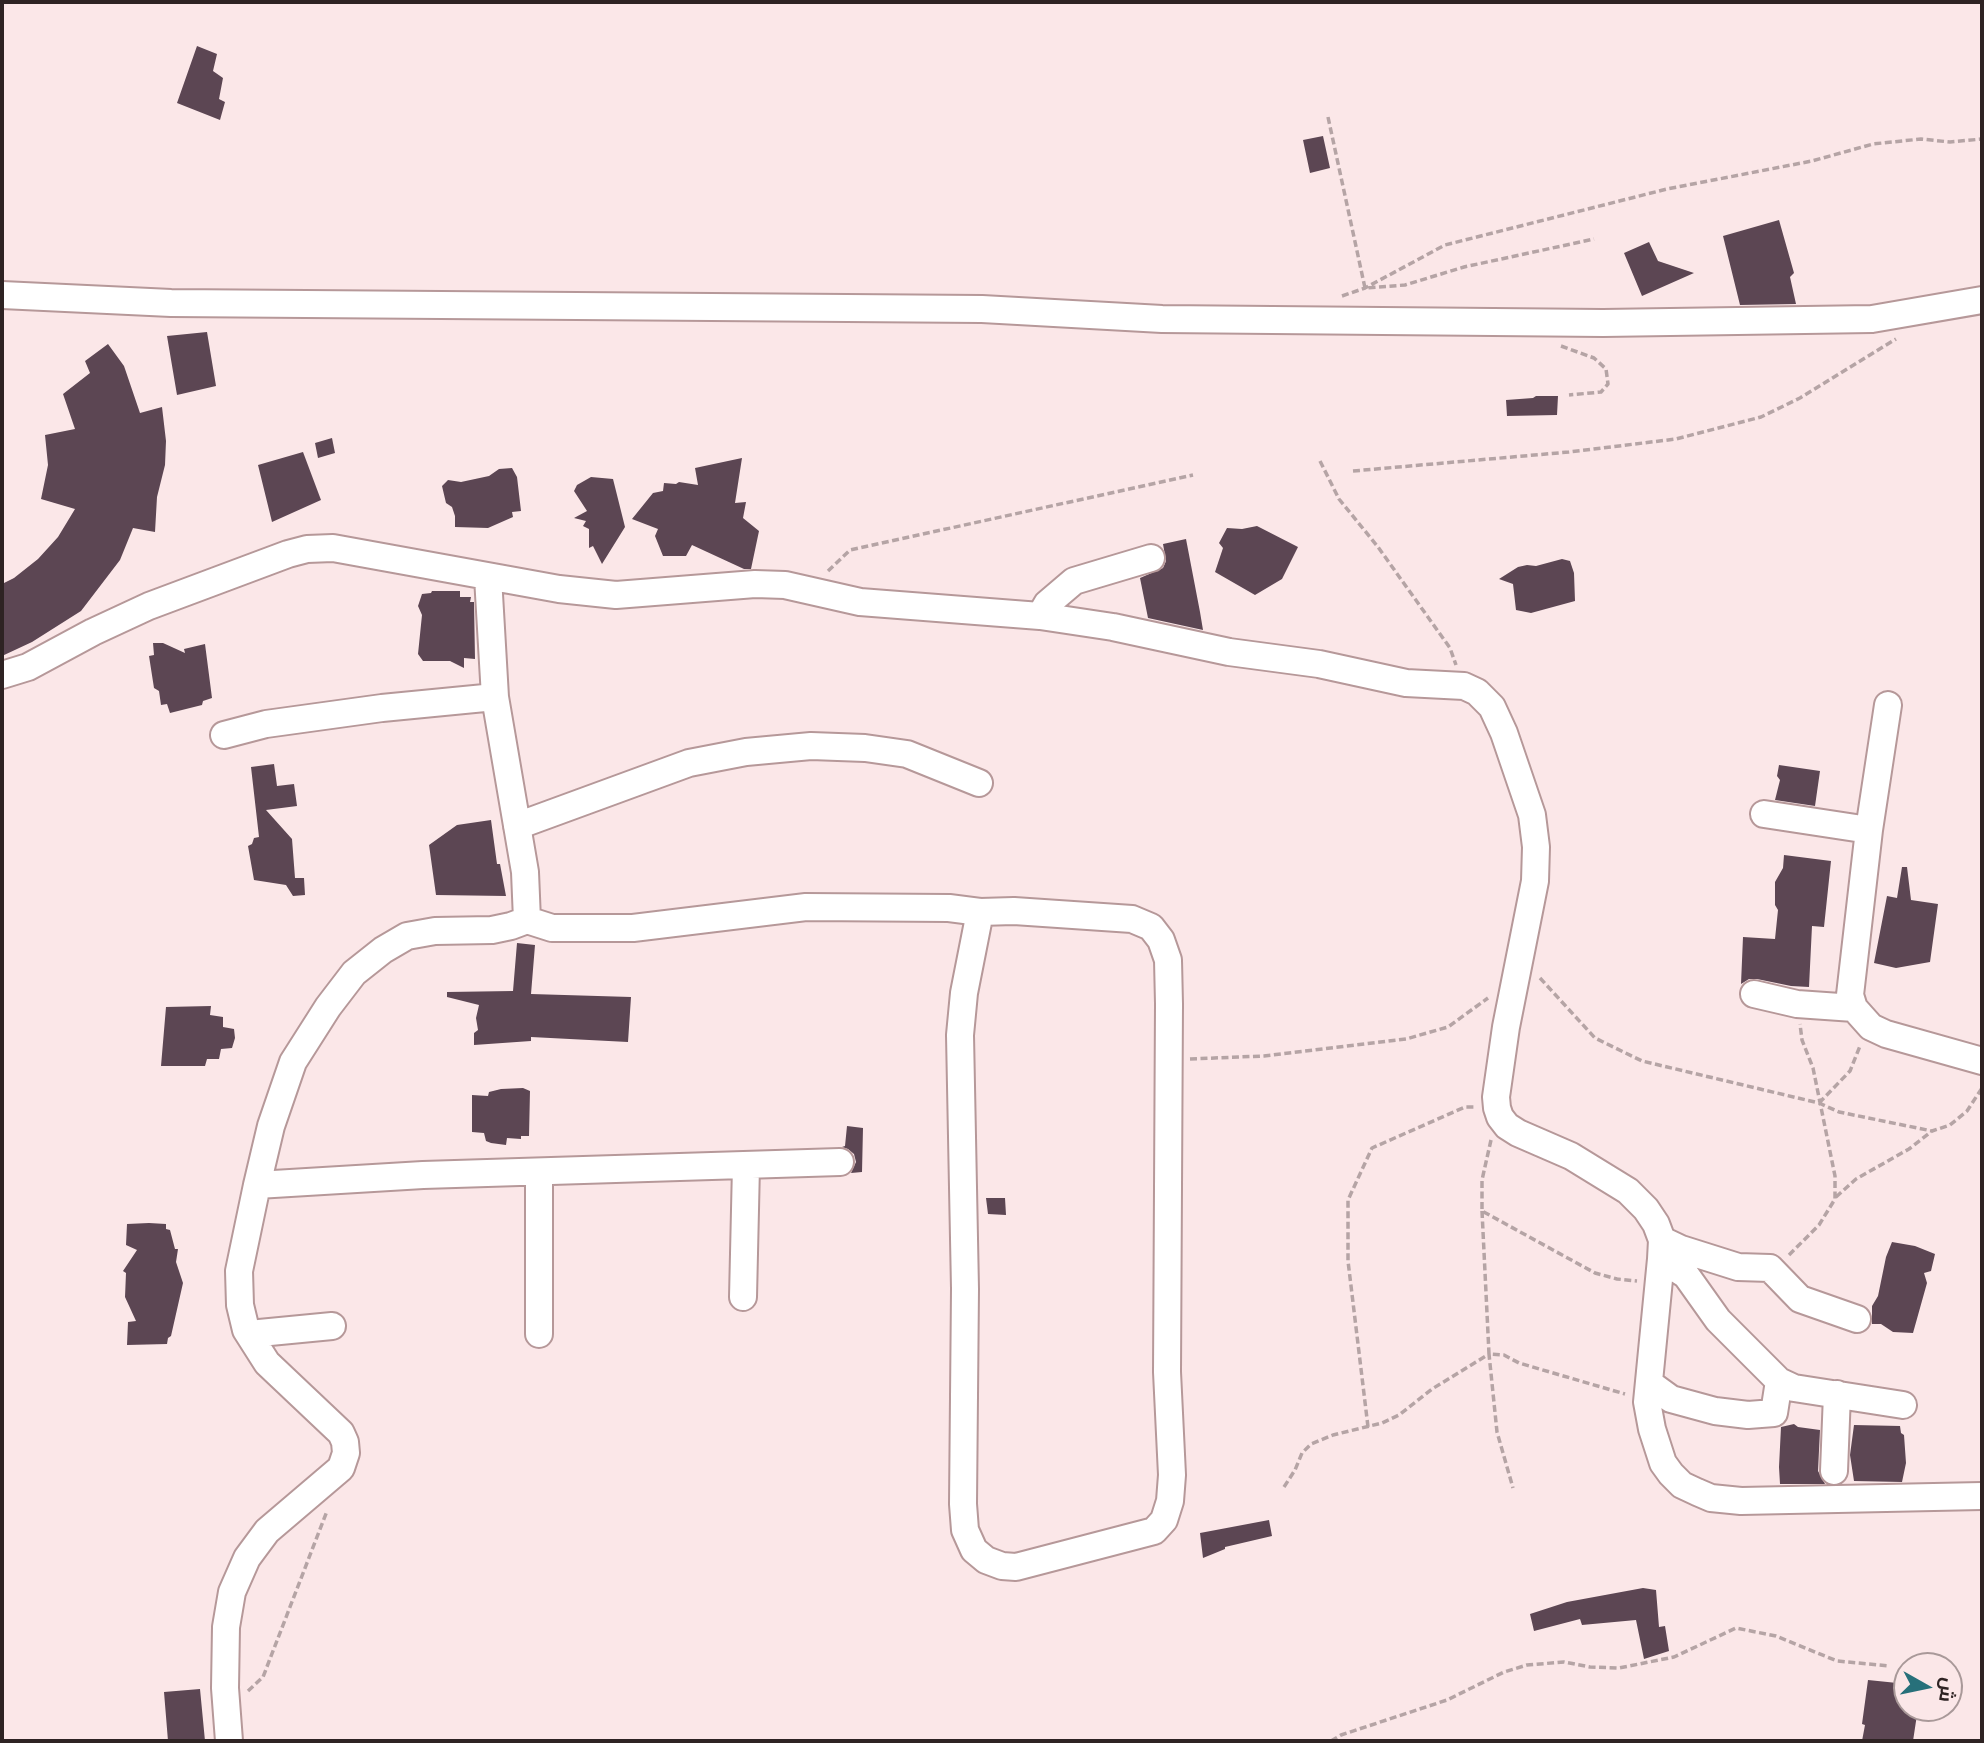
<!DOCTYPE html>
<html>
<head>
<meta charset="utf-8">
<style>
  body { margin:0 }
  #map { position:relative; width:1984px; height:1743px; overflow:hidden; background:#fbe7e8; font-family:Karla,Cairo,sans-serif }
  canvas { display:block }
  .frame { position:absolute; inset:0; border:4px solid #2e2323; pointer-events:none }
  .north { position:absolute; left:1893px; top:1652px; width:70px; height:70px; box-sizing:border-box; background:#fbe7e8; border:2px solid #a99999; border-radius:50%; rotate:99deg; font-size:19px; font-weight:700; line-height:28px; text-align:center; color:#2e2323 }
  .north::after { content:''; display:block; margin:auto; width:24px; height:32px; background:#27707a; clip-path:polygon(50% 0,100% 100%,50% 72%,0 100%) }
</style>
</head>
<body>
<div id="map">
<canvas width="1984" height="1743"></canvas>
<div class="frame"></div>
<div class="north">ش</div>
</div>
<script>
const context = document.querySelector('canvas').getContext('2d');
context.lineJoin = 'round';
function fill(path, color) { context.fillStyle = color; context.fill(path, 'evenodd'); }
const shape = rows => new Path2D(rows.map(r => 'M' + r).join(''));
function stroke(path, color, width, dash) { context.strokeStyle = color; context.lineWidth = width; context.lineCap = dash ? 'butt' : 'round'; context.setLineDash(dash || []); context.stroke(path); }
fill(shape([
  [197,46,217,54,213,71,223,78,219,99,225,102,220,120,177,103],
  [1323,136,1330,168,1310,173,1303,140],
  [1779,220,1794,273,1790,277,1796,304,1740,305,1723,236],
  [1649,242,1658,261,1694,273,1642,296,1624,253],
  [207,332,216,386,177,395,167,336],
  [108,344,124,366,140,413,162,407,166,441,165,465,157,497,155,532,133,528,120,560,81,611,32,642,2,656,2,584,14,578,38,559,58,537,75,509,41,499,48,465,45,435,75,429,63,394,90,373,85,361],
  [1536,396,1558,396,1557,415,1507,416,1506,400,1533,398],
  [332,438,335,453,318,458,315,443],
  [303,452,321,500,272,522,258,465],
  [742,458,735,503,746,502,743,518,759,531,751,569,744,569,692,545,686,556,663,556,655,536,658,529,632,519,653,493,663,491,664,483,676,484,679,482,698,485,695,468],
  [512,468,517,477,521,511,512,512,513,517,488,528,455,527,455,516,452,507,446,503,442,486,448,480,461,482,489,476,499,469],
  [591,477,613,479,625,527,602,564,593,546,589,548,589,529,583,526,586,521,574,518,587,511,574,491,577,485],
  [1257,526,1298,547,1282,579,1255,595,1215,572,1223,548,1219,543,1227,528,1242,529],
  [1186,539,1200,612,1203,630,1148,618,1140,578,1163,568,1166,561,1163,544],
  [1562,559,1570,561,1574,573,1575,601,1531,613,1516,610,1513,584,1499,579,1518,567,1527,565,1536,566],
  [432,591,460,591,460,597,471,597,470,602,474,602,475,659,464,658,464,668,450,661,423,661,418,654,422,615,418,606,422,594,431,593],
  [153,643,163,643,185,653,184,649,205,644,212,698,203,701,202,705,170,713,167,704,161,705,159,691,154,688,149,656,154,655],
  [274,764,277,786,294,784,297,806,266,810,292,839,295,878,304,878,305,895,293,896,286,885,254,880,248,846,252,844,254,838,259,837,251,767],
  [1779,765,1820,771,1815,806,1775,800,1780,780,1777,776],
  [491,820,497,864,500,864,506,896,436,895,429,845,457,825],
  [1784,855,1831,861,1824,927,1812,926,1809,987,1791,986,1757,979,1749,979,1741,984,1743,937,1775,939,1778,910,1775,905,1775,882,1783,868],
  [1902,867,1907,867,1911,900,1938,904,1930,962,1896,968,1874,963,1887,896,1897,898],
  [517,943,535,945,531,994,631,997,628,1042,531,1037,531,1041,474,1045,474,1033,478,1030,476,1018,479,1005,447,997,447,992,513,991],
  [211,1006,210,1015,223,1017,223,1027,234,1029,235,1038,232,1048,221,1049,219,1059,207,1059,205,1066,161,1066,166,1007],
  [523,1088,530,1091,529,1136,521,1136,521,1139,507,1138,506,1145,491,1143,486,1141,484,1133,472,1132,472,1095,488,1096,489,1092,501,1089],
  [847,1126,863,1128,862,1172,851,1173,856,1162,854,1154,848,1149,842,1147,845,1146],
  [986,1198,1005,1198,1006,1215,988,1214],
  [149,1223,166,1224,166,1229,170,1230,175,1249,178,1249,176,1262,183,1283,171,1336,168,1338,167,1344,127,1345,128,1322,136,1321,125,1297,126,1273,123,1271,137,1250,126,1245,127,1224],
  [1892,1242,1915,1246,1935,1254,1931,1271,1924,1273,1927,1283,1913,1333,1893,1332,1881,1324,1872,1324,1872,1306,1878,1296,1886,1257],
  [1794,1424,1798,1427,1820,1430,1818,1471,1825,1484,1780,1484,1779,1467,1781,1427],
  [1854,1425,1900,1426,1901,1433,1904,1435,1906,1463,1902,1482,1854,1481,1850,1455],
  [1269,1520,1272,1536,1225,1547,1225,1549,1203,1558,1200,1533],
  [1643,1588,1656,1590,1659,1627,1665,1626,1669,1651,1644,1659,1636,1620,1582,1625,1580,1619,1534,1631,1530,1614,1567,1602],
  [1868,1680,1907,1684,1907,1708,1918,1708,1913,1741,1862,1741,1865,1725,1862,1724],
  [200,1689,205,1741,168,1741,164,1692]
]), '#5c4653');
const minor = shape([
  [2,295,171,303,982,309,1162,319,1603,323,1872,319,1982,300],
  [1040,616,1047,604,1074,581,1151,558],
  [2,675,28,667,93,632,149,606,288,554,307,549,333,548,559,589,616,595,755,584,785,585,860,602,1040,616,1113,627,1229,652,1319,664,1406,683,1464,686,1477,692,1492,707,1504,733,1532,815,1536,847,1535,881,1506,1027,1496,1097,1497,1108,1500,1117,1507,1126,1518,1133,1571,1156,1628,1191,1646,1209,1656,1224,1662,1240,1661,1259,1647,1402,1652,1429,1663,1463,1671,1474,1682,1485,1697,1492,1711,1498,1741,1501,1982,1496],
  [1888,705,1869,830,1850,995,1854,1008,1871,1027,1886,1034,1982,1061],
  [224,735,266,724,382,708,495,697],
  [1764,814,1869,830],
  [517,826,689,763,746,752,811,746,865,748,907,754,979,783],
  [527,920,552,928,633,928,806,907,949,908,980,912,1014,911,1132,919,1151,927,1161,940,1168,960,1169,1004,1167,1372,1172,1475,1170,1501,1164,1520,1154,1531,1016,1567,1002,1566,986,1560,974,1550,965,1530,963,1504,965,1289,960,1035,964,993,980,912],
  [1754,994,1797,1004,1854,1008],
  [257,1185,423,1175,840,1162],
  [1662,1240,1681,1249,1738,1267,1770,1268,1800,1299,1857,1319],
  [1661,1259,1686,1275,1718,1320,1779,1381,1794,1388,1903,1405],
  [743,1297,746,1166],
  [249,1334,332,1326],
  [539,1334,539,1172],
  [1649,1383,1671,1399,1715,1411,1748,1415,1774,1413,1779,1381],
  [1834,1471,1837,1394],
  [229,1741,225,1688,226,1627,232,1592,247,1558,267,1531,341,1468,346,1453,345,1442,341,1433,267,1363,246,1330,240,1305,239,1271,257,1185,271,1126,293,1062,328,1007,354,973,383,950,407,936,435,931,492,930,511,926,527,920,525,872,495,697,488,577]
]);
stroke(minor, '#b69899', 30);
stroke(shape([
  [1328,117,1365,288,1405,285,1464,267,1594,239],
  [1342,296,1365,288,1445,245,1667,189,1812,161,1873,144,1921,139,1950,142,1982,139],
  [1561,346,1594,358,1606,369,1608,384,1601,392,1569,395],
  [1320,461,1339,499,1378,547,1450,648,1456,665],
  [1353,471,1569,452,1676,439,1761,417,1800,398,1896,339],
  [828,571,850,550,1193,475],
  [1540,978,1595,1038,1642,1061,1819,1103,1839,1112,1932,1131,1950,1125,1967,1111,1982,1088],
  [1190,1059,1264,1056,1406,1039,1448,1027,1488,998],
  [1819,1103,1850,1071,1860,1046],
  [1491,1140,1482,1180,1482,1211,1595,1273,1617,1279,1637,1281],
  [1836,1197,1856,1179,1909,1149,1932,1131],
  [1482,1211,1489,1354,1504,1355,1519,1363,1625,1394],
  [1789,1255,1819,1225,1835,1199,1835,1176,1813,1068,1802,1040,1800,1024],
  [1368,1427,1348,1261,1348,1200,1372,1148,1465,1107,1476,1107],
  [1284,1487,1295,1470,1302,1453,1311,1444,1333,1435,1382,1423,1399,1415,1432,1389,1489,1354,1497,1432,1513,1488],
  [248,1691,263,1677,327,1511],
  [1331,1741,1341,1735,1447,1700,1504,1672,1527,1665,1564,1662,1590,1667,1619,1668,1674,1657,1736,1628,1776,1636,1837,1661,1890,1666]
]), '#b5a4a5', 3.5, [7, 3.5]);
stroke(minor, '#fff', 26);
</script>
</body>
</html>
